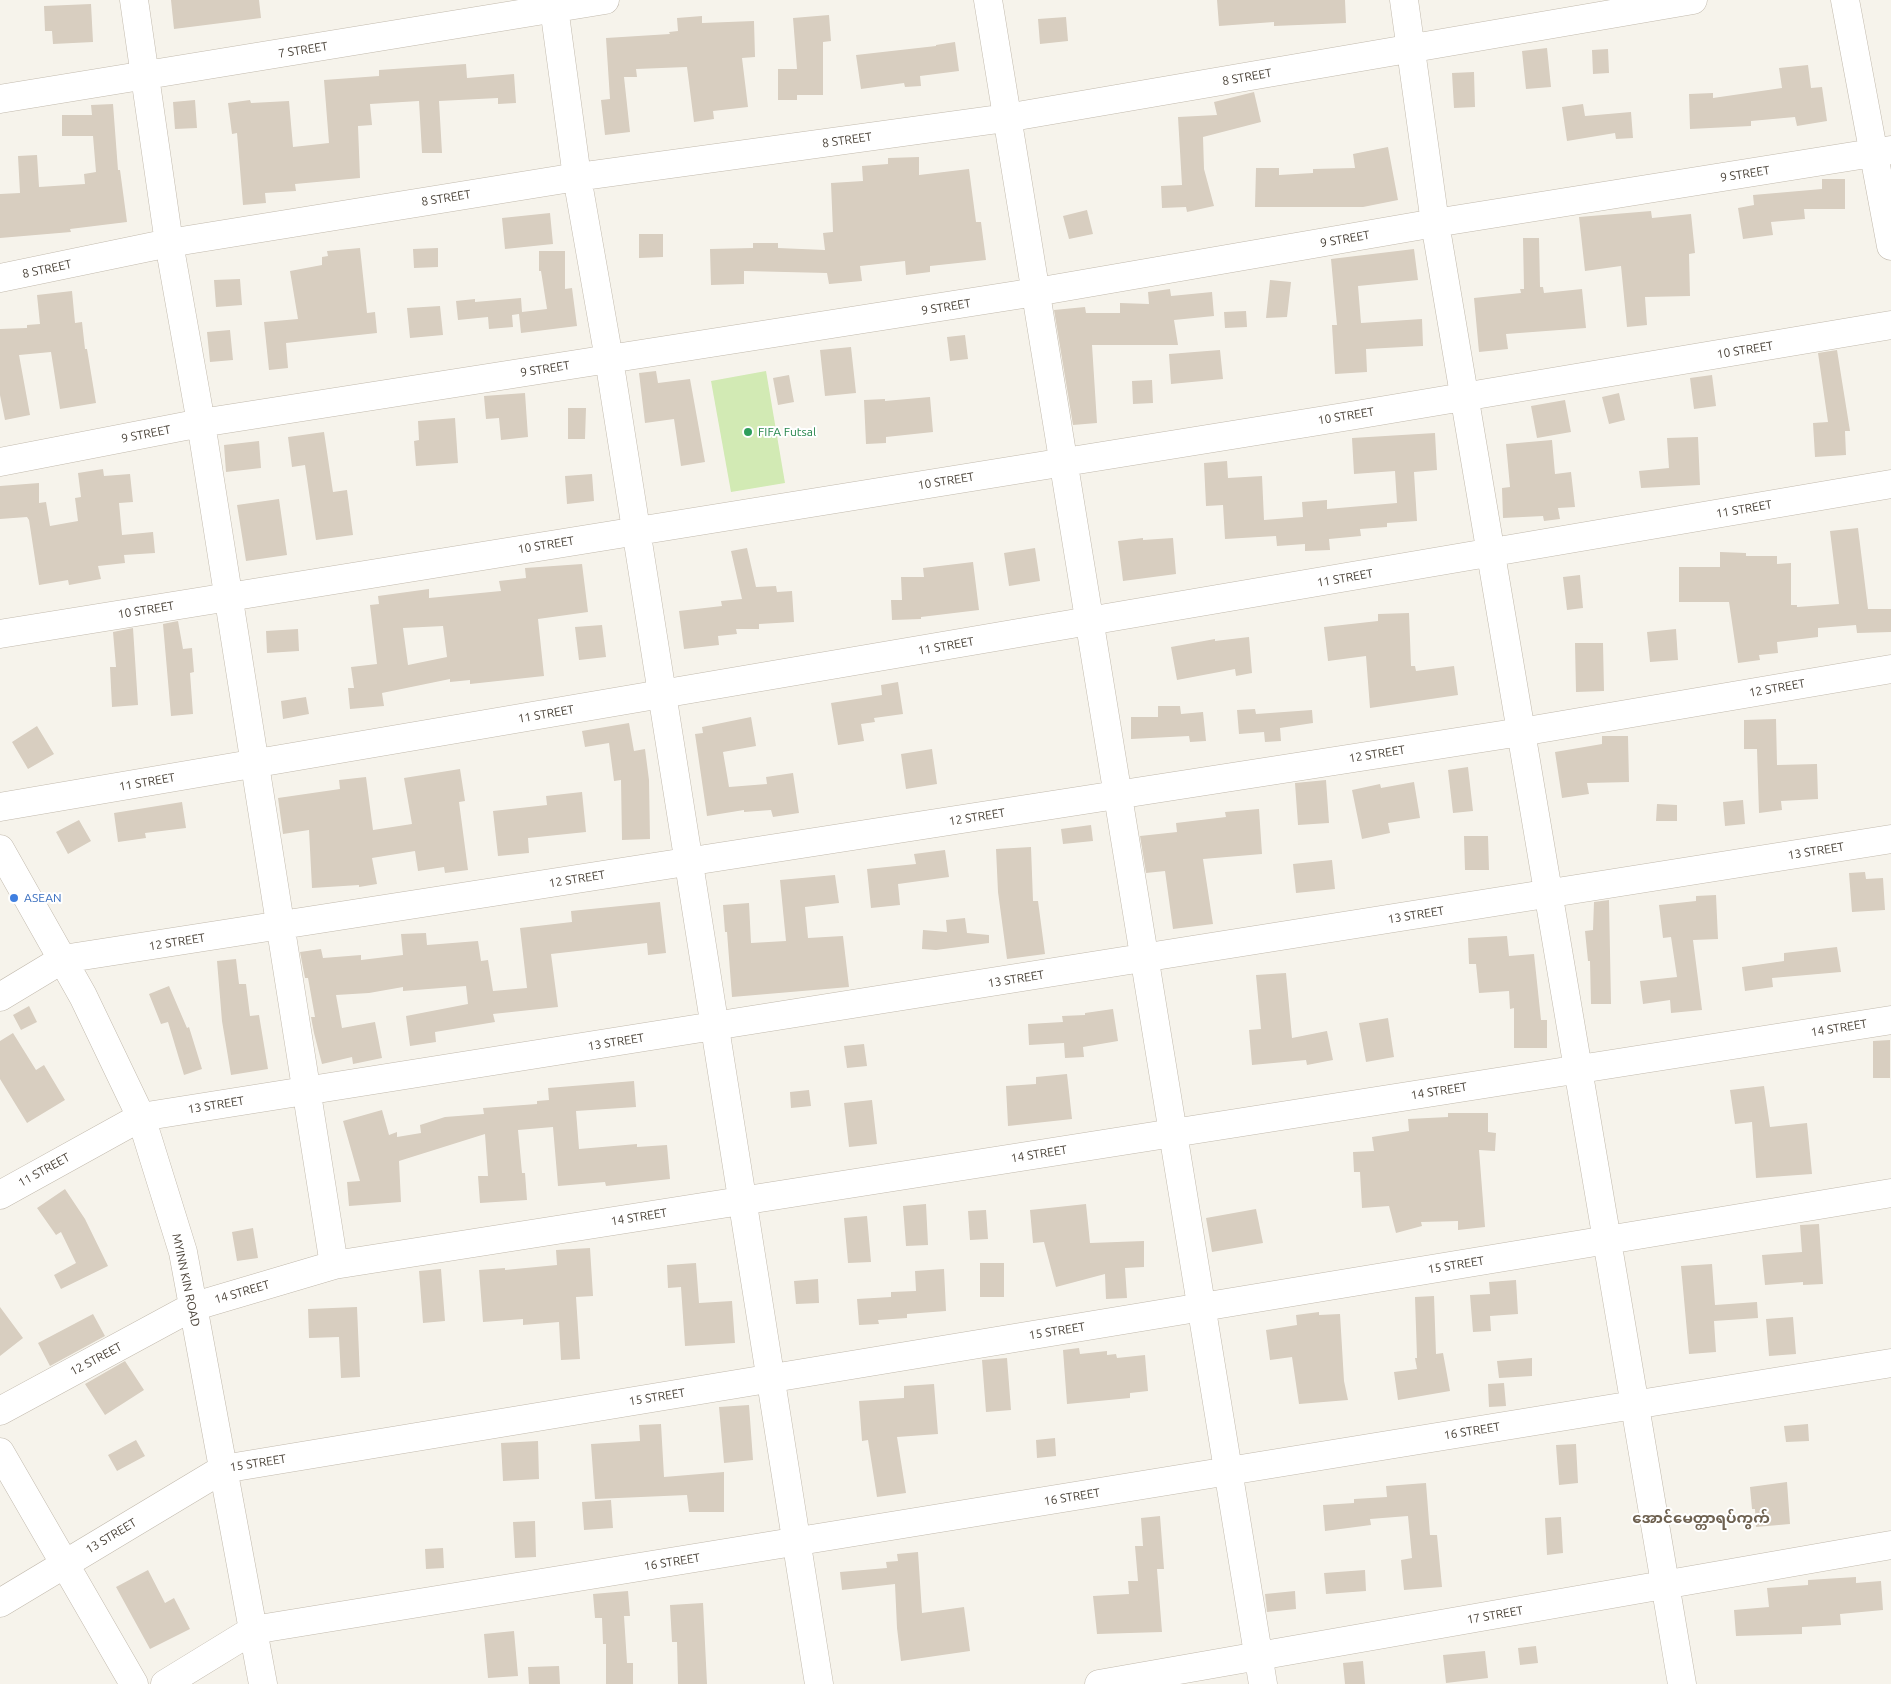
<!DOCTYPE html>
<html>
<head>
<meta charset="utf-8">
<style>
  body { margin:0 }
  canvas { display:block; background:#f6f3eb }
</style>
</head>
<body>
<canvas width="1891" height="1684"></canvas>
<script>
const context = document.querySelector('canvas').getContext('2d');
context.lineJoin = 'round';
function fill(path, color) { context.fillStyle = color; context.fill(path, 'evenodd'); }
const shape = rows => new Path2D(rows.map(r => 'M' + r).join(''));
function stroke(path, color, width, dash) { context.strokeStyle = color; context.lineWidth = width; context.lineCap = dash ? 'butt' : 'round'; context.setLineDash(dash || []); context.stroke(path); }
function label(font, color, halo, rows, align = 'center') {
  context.font = font + ' Ubuntu,"Noto Sans Myanmar",sans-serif'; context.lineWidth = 4; context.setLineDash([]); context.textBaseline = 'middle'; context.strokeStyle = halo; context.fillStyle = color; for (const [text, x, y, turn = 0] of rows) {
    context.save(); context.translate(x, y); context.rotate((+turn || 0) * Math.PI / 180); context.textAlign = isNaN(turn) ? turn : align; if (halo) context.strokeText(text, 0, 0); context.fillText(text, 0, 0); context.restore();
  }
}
fill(shape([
  [766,371,785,483,731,492,711,381]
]), '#d2eab4');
fill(shape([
  [171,0,259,0,261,18,174,29],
  [1217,0,1345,0,1346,23,1274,26,1274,22,1219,26],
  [91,4,93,42,53,44,52,31,45,31,44,6],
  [829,15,831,41,823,42,823,95,797,95,797,100,778,100,778,69,797,69,793,18],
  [702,16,702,23,754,21,755,57,742,58,748,107,713,111,714,119,694,122,687,67,636,69,637,77,624,77,630,132,605,135,601,100,610,99,606,38,670,34,669,32,678,31,677,18],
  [1066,17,1068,41,1040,44,1038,19],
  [955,42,959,71,920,76,921,86,905,87,904,83,861,89,856,55,936,46,936,45],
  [1547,48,1551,87,1526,89,1522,51],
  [1608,49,1609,73,1593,74,1592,50],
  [466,64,467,78,514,74,516,103,498,104,498,98,439,101,442,153,422,153,419,101,370,104,372,125,358,126,360,178,295,184,296,191,265,193,266,203,243,205,237,133,232,134,228,103,250,100,251,103,289,101,293,147,329,143,324,80,379,76,379,70],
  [1808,65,1811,88,1822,87,1827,121,1797,126,1795,117,1751,121,1751,126,1690,129,1689,94,1713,93,1713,98,1782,88,1779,68],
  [1474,72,1475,107,1454,108,1452,73],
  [1254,92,1261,122,1203,137,1204,169,1214,206,1187,212,1186,207,1162,208,1161,186,1182,185,1178,117,1217,115,1214,102],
  [195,100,197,128,175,129,173,102],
  [113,104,118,170,120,170,127,222,70,229,71,232,0,238,0,194,20,193,18,156,37,155,39,187,85,184,84,174,96,172,93,136,62,136,62,115,92,115,91,105],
  [1583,104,1585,116,1631,112,1633,138,1616,139,1615,133,1567,141,1562,107],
  [1388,147,1398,200,1363,207,1255,207,1256,168,1279,168,1279,175,1313,173,1313,169,1355,168,1353,154],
  [919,157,919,175,969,169,976,222,981,222,986,260,930,266,930,272,906,275,905,261,860,266,862,281,829,284,827,273,744,271,744,284,711,285,710,249,753,248,753,243,778,243,778,248,825,250,823,233,833,232,831,183,863,181,862,166,888,164,888,158],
  [1822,179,1845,179,1845,209,1804,209,1805,219,1771,222,1773,235,1743,239,1738,208,1754,205,1753,195,1822,189],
  [1087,210,1093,234,1069,239,1063,216],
  [1651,211,1652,218,1691,214,1695,253,1689,254,1690,296,1645,297,1647,325,1627,327,1621,266,1585,271,1579,217],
  [550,213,553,244,505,249,502,218],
  [639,234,663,234,663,257,639,258],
  [1523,238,1539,238,1540,287,1543,287,1544,293,1582,289,1586,328,1506,334,1508,349,1479,352,1474,298,1521,293,1520,289,1524,289],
  [360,248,367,313,375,312,377,333,286,343,288,368,269,370,264,322,298,319,290,271,322,265,322,257,328,256,327,251],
  [438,248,438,267,414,268,413,249],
  [1414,249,1418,280,1358,286,1361,323,1422,319,1423,346,1366,349,1367,372,1335,374,1332,325,1337,325,1331,259],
  [539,251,565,251,565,289,572,288,577,326,521,333,519,314,512,315,513,327,489,329,488,317,458,320,456,301,475,299,475,302,521,298,522,312,547,309,541,271,539,271],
  [240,279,242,305,216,307,214,280],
  [1270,280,1291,282,1287,317,1266,318],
  [1170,289,1171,296,1212,292,1214,316,1174,320,1178,345,1092,345,1097,423,1073,425,1054,310,1085,307,1086,313,1120,313,1120,303,1149,304,1148,292],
  [72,291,75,323,82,322,85,349,87,349,96,403,60,409,51,352,19,355,30,415,5,420,0,395,0,329,27,328,27,325,40,324,37,295],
  [440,306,443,335,410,338,407,308],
  [1246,311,1247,327,1225,328,1224,312],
  [230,330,233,360,210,362,207,332],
  [965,335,968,359,950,361,947,337],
  [851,347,856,393,825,396,820,350],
  [1220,350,1223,379,1171,384,1169,354],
  [1837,350,1850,431,1845,431,1846,455,1815,457,1813,423,1828,422,1818,353],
  [656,371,658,383,690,379,705,462,681,466,674,419,645,423,639,373],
  [789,375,794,402,778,405,773,378],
  [1712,375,1716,406,1694,409,1690,378],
  [1152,380,1153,403,1133,404,1132,381],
  [525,393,528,437,501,440,499,418,486,419,484,396],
  [1619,393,1625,420,1609,424,1602,397],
  [930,397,933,432,886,437,886,443,866,444,864,400,885,399,885,401],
  [1565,400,1571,432,1537,438,1531,406],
  [568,408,586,408,585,439,568,439],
  [455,418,458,463,416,466,414,441,419,440,418,421],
  [324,432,333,492,347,490,353,535,316,540,305,465,292,467,288,437],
  [1435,433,1437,470,1414,472,1417,521,1387,523,1387,527,1360,529,1361,536,1329,539,1330,550,1305,551,1305,544,1277,546,1276,536,1225,539,1223,505,1206,506,1204,463,1227,461,1228,478,1262,476,1264,520,1303,517,1302,502,1327,500,1327,509,1397,503,1395,471,1354,474,1352,438],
  [1698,437,1700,485,1641,488,1639,471,1669,468,1667,438],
  [1552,440,1555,474,1571,472,1575,507,1558,508,1560,519,1544,521,1543,516,1503,518,1502,488,1510,487,1506,444],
  [259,441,261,468,226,472,224,445],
  [103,469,104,476,130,474,133,502,119,503,122,535,153,532,155,553,124,555,125,563,98,566,101,579,69,585,68,580,39,585,29,520,27,517,0,519,0,486,39,483,39,503,46,502,50,526,78,521,75,498,81,497,78,473],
  [592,474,594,501,567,504,565,476],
  [279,499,287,555,246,561,237,505],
  [1858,528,1868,609,1891,609,1891,632,1857,633,1856,625,1818,628,1818,637,1777,642,1778,653,1759,655,1760,660,1738,663,1729,602,1679,602,1679,567,1720,567,1720,552,1746,553,1746,556,1777,556,1777,564,1791,563,1791,605,1797,605,1797,607,1839,604,1830,531],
  [1143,538,1143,540,1173,538,1176,574,1123,581,1118,541],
  [747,548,756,587,776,586,777,592,792,591,794,622,759,624,759,629,736,629,737,634,718,636,719,645,684,649,679,611,722,606,721,601,742,599,731,551],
  [1035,548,1040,581,1009,586,1004,553],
  [973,562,979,610,921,617,921,619,892,620,891,600,902,600,901,577,924,577,923,568],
  [582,564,588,612,538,619,544,676,470,684,470,680,450,682,450,679,382,693,384,706,350,709,348,688,354,688,351,667,377,664,370,605,379,604,378,596,429,589,429,598,501,591,499,581,526,578,525,568],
  [443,626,447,657,408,665,403,628],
  [1580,575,1583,608,1567,610,1563,577],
  [1409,613,1411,666,1415,666,1416,671,1454,666,1458,695,1370,708,1366,656,1328,661,1324,627,1378,621,1378,614],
  [178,621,183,649,192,648,194,672,190,673,193,714,171,716,163,624],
  [602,625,606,657,579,660,575,627],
  [133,628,138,705,112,707,110,667,116,667,113,632],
  [298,629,299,651,267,653,266,631],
  [1676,629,1678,660,1650,662,1647,632],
  [1249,637,1252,673,1236,676,1235,669,1177,680,1171,647,1215,639,1215,641],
  [1575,643,1603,643,1604,691,1576,692],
  [898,682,903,714,874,718,875,722,861,724,864,741,838,745,831,703,882,695,881,685],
  [306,697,309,714,283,719,281,701],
  [1158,706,1180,706,1181,714,1203,712,1206,741,1190,742,1189,736,1131,739,1131,717,1158,717],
  [1255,709,1256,714,1312,710,1313,723,1280,728,1281,741,1265,742,1264,732,1239,734,1237,710],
  [751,717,756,746,723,752,729,787,767,784,766,777,793,773,799,813,773,817,771,810,744,812,744,810,707,816,695,734,703,733,702,727],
  [1776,719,1777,765,1817,764,1818,799,1781,801,1782,810,1759,813,1757,749,1744,749,1744,720],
  [629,723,634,751,645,749,649,780,650,839,622,840,621,780,614,781,609,743,585,747,582,731],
  [37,726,54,754,28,769,12,742],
  [1602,736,1628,736,1629,782,1587,783,1589,794,1562,798,1555,752,1602,744],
  [932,749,937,784,906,789,901,754],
  [1468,767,1473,811,1453,813,1448,770],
  [460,769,465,801,459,802,468,870,445,873,444,867,418,871,415,851,372,858,377,884,359,887,359,885,312,888,309,830,283,834,278,798,340,789,339,780,366,777,373,830,412,824,404,778],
  [1326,780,1329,823,1298,825,1295,783],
  [1414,782,1420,818,1388,823,1390,833,1362,839,1352,790,1380,784,1381,788],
  [582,792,586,832,528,838,529,853,498,856,493,811,547,805,546,796],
  [1743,800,1745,824,1725,826,1723,802],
  [182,802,186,828,145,833,146,838,118,842,114,813],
  [1657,804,1677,805,1677,821,1656,821],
  [1259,809,1262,854,1203,859,1213,924,1173,929,1165,871,1146,873,1140,836,1177,832,1176,823,1226,817,1225,812],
  [79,820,91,841,68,854,56,832],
  [1091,825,1093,841,1063,844,1061,829],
  [1464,836,1488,836,1489,870,1465,870],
  [1031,847,1033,901,1038,901,1045,954,1007,959,998,892,996,849],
  [945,850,949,877,898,884,900,905,871,908,867,869,916,864,914,854],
  [1332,860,1335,889,1296,893,1293,864],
  [1865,872,1866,879,1883,878,1885,910,1852,912,1849,873],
  [835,875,839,903,805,907,808,938,843,936,849,987,732,997,727,932,725,932,723,905,749,903,751,943,786,941,780,880],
  [1716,895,1718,939,1693,940,1702,1010,1671,1013,1670,1000,1643,1004,1640,981,1677,977,1671,937,1663,938,1659,905,1696,901,1696,896],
  [1609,900,1611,1004,1591,1004,1590,961,1588,961,1585,931,1593,930,1594,902],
  [660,902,666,953,648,955,647,943,551,954,558,1007,493,1014,495,1022,435,1032,436,1042,410,1046,406,1016,468,1004,466,986,403,991,403,987,369,993,336,995,342,1028,375,1022,382,1058,353,1064,352,1057,322,1064,314,1033,311,1017,315,1017,308,978,305,978,300,952,321,949,323,958,361,955,361,960,403,955,401,934,426,933,427,945,478,941,481,961,488,960,493,991,527,988,520,928,572,922,571,911],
  [965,918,967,933,989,935,989,943,936,950,922,949,923,930,947,932,946,920],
  [1507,936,1509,956,1534,954,1541,1020,1547,1020,1547,1048,1514,1048,1514,1008,1510,1009,1509,991,1479,993,1476,964,1469,964,1468,938],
  [1837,947,1841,972,1772,978,1773,987,1745,991,1742,967,1784,961,1784,953],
  [236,959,239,984,246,984,250,1016,259,1015,268,1069,231,1075,222,1021,217,961],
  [1286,973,1292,1038,1327,1031,1333,1060,1307,1065,1306,1060,1252,1065,1249,1030,1261,1029,1256,975],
  [169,986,187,1028,189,1027,202,1069,184,1075,168,1022,161,1024,149,994],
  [29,1006,37,1022,21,1030,13,1015],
  [1113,1009,1118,1041,1083,1047,1084,1057,1065,1058,1064,1043,1029,1045,1028,1024,1063,1022,1062,1016,1085,1015,1085,1013],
  [1388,1018,1394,1057,1366,1062,1359,1023],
  [13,1033,36,1070,44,1065,65,1100,27,1123,0,1079,0,1041],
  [1890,1040,1890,1078,1873,1078,1873,1041],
  [864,1044,867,1066,847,1068,844,1046],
  [1067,1074,1072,1119,1008,1126,1006,1086,1036,1084,1036,1077],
  [634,1081,636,1107,576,1111,579,1149,637,1144,637,1147,667,1145,670,1179,606,1186,605,1182,558,1186,553,1127,518,1130,522,1173,525,1173,527,1200,480,1203,478,1176,488,1176,485,1134,399,1161,401,1202,349,1206,347,1182,360,1181,343,1121,382,1110,389,1135,397,1132,397,1137,421,1133,420,1125,445,1117,484,1114,483,1108,537,1104,537,1101,549,1100,548,1088],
  [1764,1086,1770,1127,1807,1123,1812,1174,1756,1178,1752,1122,1735,1124,1730,1090],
  [809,1090,811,1106,791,1108,790,1092],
  [872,1100,877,1144,849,1147,844,1103],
  [1448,1113,1488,1113,1488,1132,1496,1133,1495,1151,1479,1150,1485,1227,1458,1230,1458,1221,1421,1222,1422,1226,1396,1233,1389,1206,1362,1208,1360,1172,1354,1172,1353,1152,1374,1151,1372,1137,1409,1131,1408,1119,1448,1117],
  [65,1189,85,1219,108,1266,61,1289,54,1275,76,1263,61,1232,56,1235,37,1208],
  [926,1204,928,1245,906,1246,903,1206],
  [1086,1204,1090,1243,1144,1241,1144,1267,1125,1268,1127,1298,1106,1299,1105,1274,1056,1287,1044,1242,1033,1243,1030,1210],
  [1256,1209,1263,1243,1212,1252,1206,1218],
  [986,1210,988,1239,970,1240,968,1211],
  [867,1216,871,1262,848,1263,844,1218],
  [1819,1224,1823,1284,1803,1285,1803,1282,1765,1285,1762,1255,1802,1252,1800,1225],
  [253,1228,258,1258,237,1261,232,1232],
  [590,1248,593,1296,576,1297,580,1359,561,1360,559,1322,523,1325,523,1319,483,1322,479,1270,505,1268,505,1270,557,1265,556,1250],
  [696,1263,699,1303,732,1301,735,1343,685,1346,681,1287,668,1288,667,1265],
  [980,1263,1004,1263,1004,1297,980,1297],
  [1712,1264,1715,1305,1757,1302,1758,1318,1714,1321,1716,1352,1689,1354,1681,1266],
  [441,1269,445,1321,423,1323,419,1271],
  [944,1269,946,1311,907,1314,907,1318,878,1320,879,1324,859,1325,857,1299,891,1297,891,1292,916,1291,915,1271],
  [818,1279,819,1303,796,1304,794,1281],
  [1516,1280,1518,1314,1490,1316,1491,1331,1473,1332,1470,1295,1490,1294,1489,1282],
  [1434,1296,1436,1354,1443,1353,1450,1391,1398,1400,1394,1372,1417,1369,1415,1358,1417,1358,1415,1297],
  [0,1307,23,1338,0,1356],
  [357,1307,360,1377,341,1378,339,1337,309,1338,308,1309],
  [1319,1312,1319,1315,1340,1314,1344,1381,1348,1400,1299,1404,1292,1357,1270,1360,1266,1330,1297,1325,1296,1315],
  [93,1314,105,1336,50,1366,38,1343],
  [1793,1317,1796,1354,1769,1356,1766,1319],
  [1079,1348,1080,1354,1107,1351,1107,1355,1116,1354,1117,1358,1145,1355,1148,1391,1130,1393,1130,1398,1067,1404,1063,1350],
  [1007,1358,1011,1410,986,1412,982,1360],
  [1532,1358,1532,1376,1499,1378,1497,1361],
  [125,1361,144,1390,105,1415,85,1384],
  [1504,1383,1506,1406,1489,1407,1488,1384],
  [934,1384,938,1434,897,1437,906,1493,877,1497,868,1440,862,1441,859,1401,904,1398,904,1386],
  [749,1405,753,1460,724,1463,719,1407],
  [661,1424,664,1477,724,1472,724,1512,689,1512,687,1495,595,1499,591,1444,640,1441,639,1425],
  [1808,1424,1809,1441,1786,1442,1784,1426],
  [1055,1438,1056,1456,1037,1458,1036,1440],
  [136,1440,145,1456,117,1471,108,1455],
  [538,1441,539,1479,503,1481,501,1443],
  [1576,1444,1578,1483,1559,1485,1556,1445],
  [1787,1482,1790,1524,1756,1527,1755,1509,1752,1509,1750,1487],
  [1426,1483,1430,1535,1437,1535,1442,1587,1404,1590,1401,1560,1412,1558,1408,1516,1370,1519,1371,1525,1325,1531,1323,1505,1354,1503,1354,1499,1387,1497,1386,1486],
  [611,1500,613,1528,584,1530,582,1502],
  [1160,1516,1164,1569,1157,1569,1162,1632,1097,1634,1093,1596,1129,1594,1128,1581,1138,1581,1135,1546,1143,1546,1141,1518],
  [1561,1517,1563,1553,1547,1555,1545,1518],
  [535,1521,536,1557,515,1558,513,1522],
  [443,1548,444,1568,426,1569,425,1549],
  [918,1552,922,1613,964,1607,970,1651,901,1661,897,1628,895,1584,842,1590,840,1572,887,1568,886,1562,898,1561,897,1554],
  [148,1570,165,1603,174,1598,190,1629,150,1649,116,1587],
  [1365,1570,1366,1591,1326,1594,1324,1573],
  [1856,1577,1856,1583,1881,1581,1883,1610,1840,1614,1841,1625,1802,1627,1802,1634,1736,1636,1734,1610,1769,1607,1767,1588,1808,1585,1808,1580],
  [628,1591,630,1616,624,1616,627,1663,633,1663,633,1684,606,1684,606,1644,603,1644,602,1618,595,1618,593,1594],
  [1295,1591,1296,1609,1267,1612,1265,1594],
  [703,1603,707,1684,678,1684,677,1642,672,1642,670,1605],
  [514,1631,518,1676,488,1678,484,1634],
  [1536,1646,1538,1663,1520,1665,1518,1648],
  [1485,1651,1488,1678,1446,1683,1443,1655],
  [1363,1661,1365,1684,1345,1684,1343,1663],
  [559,1666,560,1684,529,1684,528,1667]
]), '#d8cec0');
const minor = shape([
  [134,0,169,243,201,423,334,1265],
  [553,0,577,177,609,359,819,1684],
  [988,0,1263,1684],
  [1404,0,1435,223,1682,1684],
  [1845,0,1891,246],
  [0,99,605,0],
  [0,278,169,243,577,177,1006,118,1693,0],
  [0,462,201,423,1036,292,1435,223,1891,150],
  [0,634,1350,416,1891,325],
  [0,807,1891,484],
  [0,849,83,996,141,1117,183,1252,263,1684],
  [0,997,63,959,1521,732,1891,669],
  [0,1195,141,1117,1891,839],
  [0,1411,192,1307,334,1265,1891,1020],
  [0,1452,134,1684],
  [0,1603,223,1469,1891,1193],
  [165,1684,253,1630,1891,1363],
  [1099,1684,1891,1545]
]);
stroke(minor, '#c2baad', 29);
stroke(minor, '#fff', 28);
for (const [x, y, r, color] of [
  [748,432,5,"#2e9e5b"],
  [14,898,5,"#3f7fe0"]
]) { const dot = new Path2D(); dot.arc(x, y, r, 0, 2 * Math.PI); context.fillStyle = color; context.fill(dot); stroke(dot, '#fff', 2); }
label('12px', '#4b4339', '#fff', [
  ["7 STREET",303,50,-9],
  ["8 STREET",1247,77,-10],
  ["8 STREET",847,140,-8],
  ["9 STREET",1745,174,-9],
  ["8 STREET",446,198,-9],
  ["9 STREET",1345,239,-10],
  ["8 STREET",47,269,-12],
  ["9 STREET",946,307,-9],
  ["10 STREET",1745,350,-9],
  ["9 STREET",545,369,-9],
  ["10 STREET",1346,416,-9],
  ["9 STREET",146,434,-11],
  ["10 STREET",946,481,-9],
  ["11 STREET",1744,509,-10],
  ["10 STREET",546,545,-9],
  ["11 STREET",1345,578,-10],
  ["10 STREET",146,610,-9],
  ["11 STREET",946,646,-10],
  ["12 STREET",1777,688,-10],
  ["11 STREET",546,714,-10],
  ["12 STREET",1377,754,-9],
  ["11 STREET",147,782,-10],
  ["12 STREET",977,817,-9],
  ["13 STREET",1816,851,-9],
  ["12 STREET",577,879,-9],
  ["13 STREET",1416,915,-9],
  ["12 STREET",177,942,-9],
  ["13 STREET",1016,979,-9],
  ["14 STREET",1839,1028,-9],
  ["13 STREET",616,1042,-9],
  ["14 STREET",1439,1091,-9],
  ["13 STREET",216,1105,-9],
  ["14 STREET",1039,1154,-9],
  ["11 STREET",44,1170,-29],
  ["14 STREET",639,1217,-9],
  ["15 STREET",1456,1265,-9],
  ["MYINN KIN ROAD",186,1280,78],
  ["14 STREET",242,1292,-16],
  ["15 STREET",1057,1331,-9],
  ["12 STREET",96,1359,-28],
  ["15 STREET",657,1397,-9],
  ["16 STREET",1472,1431,-9],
  ["15 STREET",258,1463,-9],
  ["16 STREET",1072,1497,-9],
  ["13 STREET",111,1536,-31],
  ["16 STREET",672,1562,-9],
  ["17 STREET",1495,1615,-10]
]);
label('12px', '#27864d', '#fff', [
  ["FIFA Futsal",758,432]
], 'left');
label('12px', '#366cbe', '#fff', [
  ["ASEAN",24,898]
], 'left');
label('bold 15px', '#6e6150', '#fff', [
  ["အောင်မေတ္တာရပ်ကွက်",1701,1518]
]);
</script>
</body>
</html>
